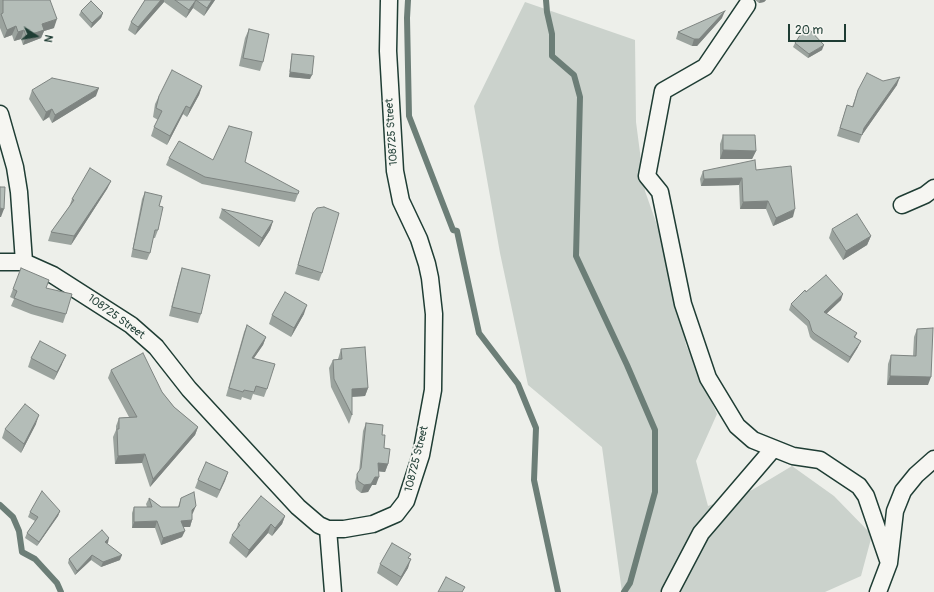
<!DOCTYPE html>
<html>
<head>
<meta charset="utf-8">
<style>
  body { margin:0 }
  #map { position:relative; width:934px; height:592px; overflow:hidden; background:#edefea; font-family:Pangolin,sans-serif }
  canvas { display:block }
  .north { position:absolute; left:16px; top:16px; width:40px; height:40px; -webkit-text-stroke:3px #f6f6f2; paint-order:stroke; rotate:102deg; font-size:11px; font-weight:700; line-height:16px; text-align:center; color:#1f3d34 }
  .north::after { content:''; display:block; margin:auto; width:14px; height:18px; background:#1f3d34; clip-path:polygon(50% 0,100% 100%,50% 72%,0 100%) }
  .scale { position:absolute; left:788px; top:24px; width:58px; height:18px; box-sizing:border-box; border:2px solid #1f3d34; border-top:0; padding-left:5px; font-size:12px; line-height:14px; white-space:nowrap; color:#1f3d34; -webkit-text-stroke:3px #f6f6f2; paint-order:stroke }
</style>
</head>
<body>
<div id="map">
<canvas width="934" height="592"></canvas>
<div class="north">N</div>
<div class="scale">20 m</div>
</div>
<script>
const context = document.querySelector('canvas').getContext('2d');
context.lineJoin = 'round';
function fill(path, color) { context.fillStyle = color; context.fill(path, 'evenodd'); }
const shape = rows => new Path2D(rows.map(r => 'M' + r).join(''));
function stroke(path, color, width, dash) { context.strokeStyle = color; context.lineWidth = width; context.lineCap = dash ? 'butt' : 'round'; context.setLineDash(dash || []); context.stroke(path); }
function label(font, color, halo, rows, align = 'center') {
  context.font = font + ' Pangolin,sans-serif'; context.lineWidth = 4; context.setLineDash([]); context.textBaseline = 'middle'; context.strokeStyle = halo; context.fillStyle = color; for (const [text, x, y, turn = 0] of rows) {
    context.save(); context.translate(x, y); context.rotate((+turn || 0) * Math.PI / 180); context.textAlign = isNaN(turn) ? turn : align; if (halo) context.strokeText(text, 0, 0); context.fillText(text, 0, 0); context.restore();
  }
}
fill(shape([
  [525,2,635,40,636,122,645,191,664,245,675,289,686,345,717,414,696,461,708,506,752,490,792,466,834,496,872,535,861,576,825,592,622,592,602,447,528,385,500,253,474,106]
]), '#cbd2cc');
stroke(shape([
  [408,0,407,18,409,116,453,230,457,231,479,333,518,384,536,428,534,480,558,592],
  [546,0,547,12,552,34,552,56,574,75,580,97,576,256,627,365,655,430,655,492,630,583,624,592],
  [0,505,13,517,19,531,22,552,35,559,57,583,61,592]
]), '#6c7e77', 6);
const street = shape([
  [747,5,705,67,663,91,647,176,660,192,683,304,708,378,737,426,753,440,793,456,820,460,859,486,866,496,889,563],
  [0,114,15,167,19,192,24,262],
  [902,205,925,195,934,188],
  [0,262,24,262,53,275,131,325,156,347,189,389,298,507,319,525,328,529,344,529,373,524,396,514,406,501,421,455,433,390,434,314,430,278,427,264,419,239,401,201,395,171,388,51,389,0],
  [328,529,333,592],
  [670,592,701,533,773,449],
  [878,592,889,563,895,511,903,491,916,475,934,459]
]);
stroke(street, '#1f3d34', 19);
stroke(street, '#f6f6f2', 16);
fill(shape([
  [0,0,50,0,54,28,44,31,41,38,23,45,21,39,14,41,12,35,4,38,0,28],
  [145,0,215,0,204,16,193,8,186,18,164,2,135,35,128,30,131,22],
  [755,0,766,0,764,2,759,3],
  [81,11,103,13,101,18,91,28,79,15],
  [722,18,697,46,692,46,676,39,678,32],
  [249,29,263,62,260,71,239,66,245,38],
  [795,43,822,50,808,58,793,47],
  [292,54,310,79,289,77,291,59],
  [883,81,897,85,862,135,859,143,837,136,847,105,852,107,858,90],
  [202,86,199,95,187,117,183,114,167,145,151,136,154,127,158,120,153,117,155,104,159,96],
  [32,90,96,96,52,123,49,117,43,121,29,99],
  [723,135,756,151,752,159,720,159,720,144],
  [169,158,245,162,298,194,295,202,202,184,166,165],
  [756,170,793,217,773,226,766,209,740,209,739,185,701,186,700,179,703,171],
  [111,181,107,189,71,245,48,241,51,232,69,207,72,199],
  [145,192,159,206,158,230,155,238,153,238,150,253,147,260,131,257,142,199],
  [222,209,273,221,270,230,259,247,219,218],
  [313,213,322,273,319,281,295,274],
  [832,229,871,236,867,245,843,260,829,238],
  [182,268,201,314,198,323,169,316,179,277],
  [46,288,66,314,63,323,31,314,11,306,14,299,10,297,13,289],
  [806,292,841,300,826,314,857,333,855,338,858,347,848,363,813,340,810,337,807,326,789,310,791,304],
  [304,314,291,337,269,324,272,315],
  [247,325,266,337,263,345,254,358,267,389,264,397,253,394,251,400,242,397,241,400,226,396,244,332],
  [917,329,928,385,887,385,888,364,891,355,913,356,914,337],
  [341,349,368,388,365,396,352,397,352,415,349,424,331,387,329,368,333,360,338,359],
  [31,358,62,364,54,380,28,367],
  [111,370,162,392,174,407,198,427,195,435,150,487,142,463,115,464,113,437,116,430,116,426,119,418,129,417,108,378],
  [366,423,382,435,384,448,388,464,385,472,378,471,376,485,372,485,368,492,361,493,356,489,355,482,357,474,359,472,363,431],
  [36,424,21,453,2,438,5,429],
  [228,472,217,498,195,488,198,480],
  [149,498,161,507,178,507,181,498,193,513,192,514,192,520,190,527,183,527,182,537,161,545,155,528,132,528,132,513,134,507,147,507,146,504],
  [60,511,58,516,37,546,25,538,27,533,35,521,28,517,30,512],
  [285,516,282,524,272,536,268,533,246,558,229,543,232,535,236,530,238,524],
  [108,543,107,544,120,560,101,567,91,560,75,575,68,563,69,559],
  [409,559,408,568,397,586,377,573,380,564]
]), '#9ba39e');
fill(shape([
  [161,0,164,0,164,2,135,35,138,27],
  [196,0,193,8,186,18,189,10],
  [212,0,215,0,204,16,207,8],
  [760,0,766,0,764,2,759,3],
  [725,11,722,18,697,46,692,46,694,39],
  [103,13,101,18,91,28,92,23],
  [57,19,54,28,44,31,41,38,23,45,26,36,42,24],
  [16,26,12,35,4,38,7,30],
  [24,30,21,39,14,41,18,32],
  [824,45,822,50,808,58,809,54],
  [290,72,312,75,310,79,289,77],
  [900,77,897,85,862,135,864,128],
  [202,86,199,95,187,117,190,108],
  [99,88,96,96,52,123,55,115],
  [186,106,183,114,167,145,170,136],
  [52,109,49,117,43,121,46,112],
  [723,150,756,151,752,159,720,159],
  [742,178,739,185,701,186,704,179],
  [111,181,107,189,71,245,74,236],
  [768,201,766,209,740,209,743,202],
  [0,208,4,209,1,217,0,217],
  [795,209,793,217,773,226,776,218],
  [273,221,270,230,259,247,262,238],
  [871,236,867,245,843,260,846,251],
  [843,294,841,300,822,318,824,312],
  [307,305,304,314,291,337,294,328],
  [266,337,263,345,249,365,252,358],
  [861,341,858,347,848,363,850,357],
  [66,355,62,364,54,380,57,372],
  [890,376,931,377,928,385,887,385],
  [368,388,365,396,348,397,352,389],
  [39,415,36,424,21,453,24,444],
  [198,427,195,435,150,487,153,479],
  [145,454,142,463,115,464,118,456],
  [378,463,388,464,385,472,375,471],
  [228,472,225,481,217,498,220,490],
  [375,477,379,477,376,485,372,485,368,492,361,493,364,485],
  [196,506,193,513,189,516,192,510],
  [60,511,58,516,37,546,39,542],
  [285,516,282,524,272,536,275,528],
  [192,520,190,527,178,527,181,521],
  [157,521,155,528,132,528,134,522],
  [271,524,268,533,246,558,249,550],
  [185,531,182,537,161,545,163,538],
  [109,538,108,543,103,547,105,542],
  [92,555,91,560,75,575,77,571],
  [122,555,120,560,101,567,103,562],
  [411,559,408,568,397,586,401,577]
]), '#7e8481');
const building = shape([
  [3,0,50,0,57,19,42,24,44,30,26,36,24,30,18,32,16,26,7,30,1,14,3,13,3,0],
  [145,0,161,0,138,27,131,22,145,0],
  [175,0,212,0,207,8,196,0,189,10,175,0],
  [91,1,103,13,92,23,81,11,91,1],
  [725,11,699,39,694,39,678,32,725,11],
  [806,26,824,45,809,54,795,43,806,26],
  [249,29,269,34,263,62,243,58,249,29],
  [292,54,314,56,312,75,290,72,292,54],
  [172,70,202,86,190,108,186,106,170,136,154,127,162,111,156,108,159,96,172,70],
  [867,73,883,81,900,77,864,128,862,135,840,128,847,105,853,107,858,90,867,73],
  [52,78,99,88,55,115,52,109,46,112,32,90,52,78],
  [229,126,252,132,245,162,299,191,298,194,205,177,169,158,179,141,213,160,229,126],
  [723,135,755,135,756,151,723,150,723,135],
  [755,160,756,170,791,166,795,209,776,218,768,201,743,202,742,178,704,179,703,171,755,160],
  [90,168,111,181,74,236,51,232,74,200,72,199,90,168],
  [0,187,5,187,4,209,0,208,0,187],
  [145,192,162,196,159,206,163,207,158,230,155,230,150,253,133,249,145,192],
  [324,207,339,213,322,273,298,265,313,213,317,208,324,207],
  [222,209,273,221,262,238,222,209],
  [857,214,871,236,846,251,832,229,857,214],
  [21,268,49,280,46,288,72,294,66,314,34,306,14,298,17,291,13,289,21,268],
  [182,268,210,275,201,314,172,307,182,268],
  [826,275,843,294,824,312,857,333,854,337,861,341,850,357,815,334,812,331,809,321,791,304,805,290,806,292,826,275],
  [285,292,307,305,294,328,272,315,285,292],
  [247,325,266,337,252,358,275,364,267,389,256,386,254,392,244,390,243,392,229,388,247,325],
  [933,328,931,377,890,376,891,355,916,356,917,329,933,328],
  [40,341,66,355,57,372,31,358,40,341],
  [365,347,368,388,352,389,352,415,334,379,333,360,342,359,341,349,365,347],
  [143,353,162,392,174,407,198,427,153,479,145,454,118,456,117,429,119,429,119,418,137,417,111,370,143,353],
  [25,404,39,415,24,444,5,429,25,404],
  [366,423,383,425,382,435,385,435,384,448,390,449,388,464,378,463,379,477,375,477,371,484,364,485,358,481,357,474,361,468,366,423],
  [206,462,228,472,220,490,198,480,206,462],
  [42,491,60,511,39,542,27,533,38,517,30,512,42,491],
  [194,492,196,506,192,510,192,520,181,521,185,531,163,538,157,521,134,522,134,507,152,507,149,498,161,507,179,507,181,498,194,492],
  [261,496,285,516,275,528,271,524,249,550,232,535,240,525,238,524,261,496],
  [102,530,109,538,105,542,122,555,103,562,92,555,77,571,69,559,102,530],
  [392,543,411,554,408,558,411,559,401,577,380,564,392,543],
  [446,577,465,587,462,592,438,592,446,577]
]);
fill(building, '#b4bdb8');
stroke(building, '#7e8481', 1);
label('11px', '#1f3d34', '#f6f6f2', [
  ["108725 Street",392,132,-94],
  ["108725 Street",116,317,36],
  ["108725 Street",417,459,-76]
]);
</script>
</body>
</html>
